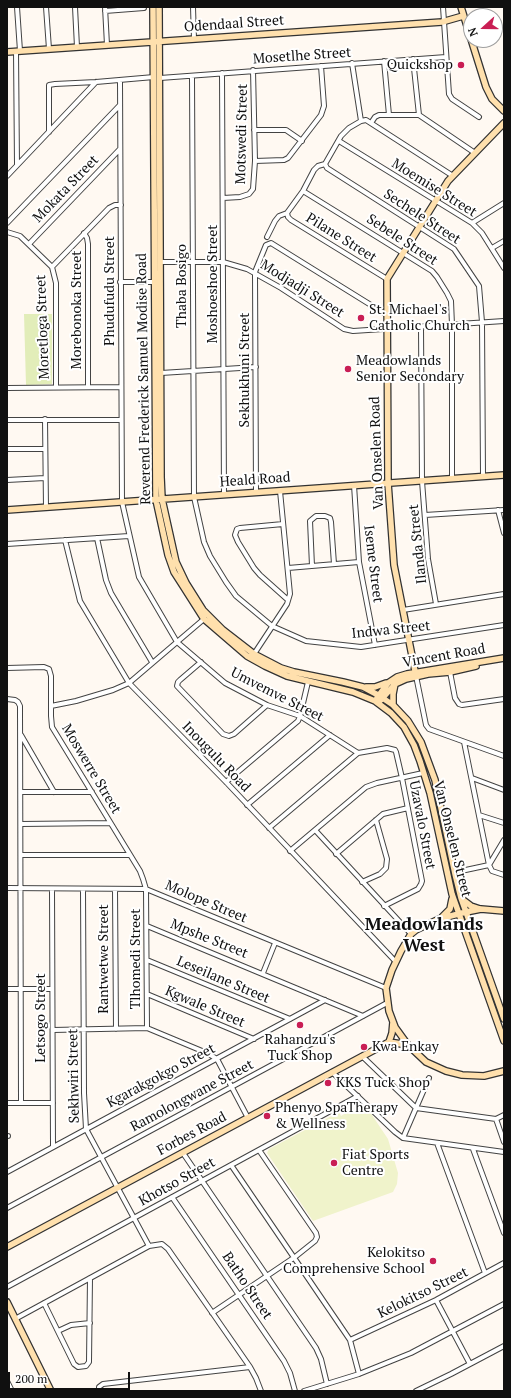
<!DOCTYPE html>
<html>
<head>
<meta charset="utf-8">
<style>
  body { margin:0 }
  #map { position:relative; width:511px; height:1398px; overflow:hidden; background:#fff9f2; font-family:"PT Serif",serif }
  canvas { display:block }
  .frame { position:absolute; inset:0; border:8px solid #101010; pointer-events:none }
  .north { position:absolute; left:463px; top:8px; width:40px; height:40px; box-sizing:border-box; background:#fff; border:1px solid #9f9f9f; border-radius:50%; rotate:249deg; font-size:11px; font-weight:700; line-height:16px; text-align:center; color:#101010 }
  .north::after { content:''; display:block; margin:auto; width:14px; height:18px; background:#c91e54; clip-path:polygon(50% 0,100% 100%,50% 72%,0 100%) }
  .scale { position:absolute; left:8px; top:1372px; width:122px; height:18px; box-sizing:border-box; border:2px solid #101010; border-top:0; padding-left:5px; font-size:12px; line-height:14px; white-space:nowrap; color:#101010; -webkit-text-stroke:3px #fff; paint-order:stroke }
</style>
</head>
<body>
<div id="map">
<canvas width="511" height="1398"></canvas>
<div class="frame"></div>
<div class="north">N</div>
<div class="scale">200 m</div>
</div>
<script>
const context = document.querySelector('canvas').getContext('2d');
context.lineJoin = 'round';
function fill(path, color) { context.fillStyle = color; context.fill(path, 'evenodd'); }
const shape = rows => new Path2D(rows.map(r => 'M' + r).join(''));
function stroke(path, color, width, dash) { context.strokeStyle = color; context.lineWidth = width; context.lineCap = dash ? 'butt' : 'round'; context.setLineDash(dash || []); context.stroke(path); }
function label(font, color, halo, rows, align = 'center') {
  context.font = font + ' "PT Serif",serif'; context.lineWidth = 4; context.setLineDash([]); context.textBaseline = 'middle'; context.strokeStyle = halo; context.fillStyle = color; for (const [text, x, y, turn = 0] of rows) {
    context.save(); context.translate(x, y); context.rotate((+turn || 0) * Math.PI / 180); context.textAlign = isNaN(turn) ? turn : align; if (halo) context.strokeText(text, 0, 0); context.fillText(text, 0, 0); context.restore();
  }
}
fill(shape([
  [24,314,52,314,52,384,26,385]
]), '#e2edb9');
fill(shape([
  [368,1109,388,1139,398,1173,397,1184,393,1192,313,1221,267,1153,269,1149,339,1112,341,1116,346,1113]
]), '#f0f3cb');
const street = shape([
  [17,7,20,51],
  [46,7,49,49],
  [75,7,77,47],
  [105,7,107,45],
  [193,7,194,39],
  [443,7,449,94,452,99,479,117],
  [105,11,144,8],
  [16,51,17,165],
  [413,59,419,115],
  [384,61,389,115],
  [352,63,361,121],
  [222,73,224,495],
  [192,76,194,497,204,542,210,556,226,582,236,596,272,626,306,641,361,647,504,625],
  [160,78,446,57],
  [120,80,122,502,139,577,177,642,225,683,267,705,300,716,358,753],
  [419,115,475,153],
  [371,123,375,117,379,115,419,115],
  [254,130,286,130,302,141],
  [49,132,49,85,55,84,96,82,154,77],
  [339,141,472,223,482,233,504,268],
  [255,161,284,160,288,158,321,115,324,106,321,66],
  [325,164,327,168,454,249,479,286,482,322,483,476],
  [325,164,341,136,349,128,361,121,366,120,453,176],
  [7,176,96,82],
  [303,191,432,271,437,277,447,293,451,301,452,325,452,478],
  [223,198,240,197,249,194,253,189,255,161,253,70],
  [287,213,288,217,291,220,387,279],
  [287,213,303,191,314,170,318,166,325,164],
  [7,223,120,105],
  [472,223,504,203],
  [7,232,20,236,52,267,56,283,56,387],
  [84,233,87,238,88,244,88,387],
  [267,237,275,221,279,216,287,213],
  [29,244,120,149],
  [492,248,504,241],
  [160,262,223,262,247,269,281,288,344,329,353,331,504,321],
  [52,267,109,208,115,205,121,205],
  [120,282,155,282],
  [421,326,422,481,428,559,436,604],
  [161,373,256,367],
  [7,388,121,387],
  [45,419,46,508],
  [7,420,121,420],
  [7,449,45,449],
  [7,480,45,478],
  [354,485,359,562,375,645],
  [256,493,255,272,266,245,271,243,387,315],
  [498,510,504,533],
  [425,515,504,510],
  [283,524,240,528,237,529,235,535,238,542,254,568,260,575,288,600],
  [97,538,106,580,111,593,152,662],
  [65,540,80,601,129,683,226,782,396,962],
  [7,544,129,536],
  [312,566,310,521,316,516,325,516,330,518,331,522,334,564],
  [288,568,359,562],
  [403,610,504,594],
  [254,654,287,604,290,594,280,491],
  [201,662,180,680,178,682,177,686,223,734,229,736,234,734,267,705],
  [7,668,44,667,49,669,51,676,51,716,52,727,140,871,143,879,146,889,147,1028],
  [450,672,455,698,459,704,462,705,504,699],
  [416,676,426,725,429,729,504,756],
  [7,699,15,700,18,702,20,706,21,1102],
  [51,706,76,701,113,690,129,683,204,619],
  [21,735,54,792],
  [464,742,489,865,492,871,504,875],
  [472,778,504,790],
  [226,782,298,721,300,716,308,682],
  [21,792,92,792],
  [247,805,330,735],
  [479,815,504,823],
  [21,824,110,823],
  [269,828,358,753,387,748,395,750,396,752,402,778,422,881,421,884,418,889,384,906],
  [315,830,411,934],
  [290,851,366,787,377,783,423,773],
  [336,854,383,814,408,808],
  [21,855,129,855],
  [461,871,489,865,504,840],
  [362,882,380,874,386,868,387,859,376,820],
  [7,888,146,889,386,988],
  [52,889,53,1147],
  [83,889,84,1093,86,1129,149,1246],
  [115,889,116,1029],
  [147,926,363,1016],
  [147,960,290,1019],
  [263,973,275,943],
  [7,989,52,989],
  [147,994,254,1039],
  [53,1030,147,1028,207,1053,217,1059,248,1118],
  [362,1056,416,1108,496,1119,504,1115],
  [332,1072,395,1132,403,1138,504,1152],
  [7,1103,53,1103],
  [496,1119,504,1142],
  [7,1136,8,1136],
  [403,1138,429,1078],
  [437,1143,485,1273],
  [473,1149,504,1233],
  [183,1153,316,1348,321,1359,327,1384],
  [231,1165,350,1340,359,1374],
  [7,1172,325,1000],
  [172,1197,284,1361,290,1373,295,1391],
  [7,1208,387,1003],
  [7,1287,358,1096],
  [436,1300,470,1364],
  [44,1303,74,1364,78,1367,86,1366,89,1362,90,1278],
  [212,1313,295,1257,315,1241,317,1237,316,1233,259,1150],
  [15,1319,149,1246,162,1244,168,1249,250,1367,256,1378,261,1391],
  [58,1331,71,1325,90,1323],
  [350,1340,436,1300,504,1263],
  [7,1381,12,1391],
  [99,1391,99,1387,103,1384,250,1367],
  [304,1391,359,1374,411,1353,504,1304],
  [416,1391,451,1374,504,1346]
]);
const secondary = shape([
  [153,7,156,500,168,555,174,572,183,586,204,619,247,656,265,666,287,676,353,692,375,701,391,713,404,727,414,745,420,761,430,793,452,894,504,1041],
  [159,7,161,477,162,499,176,562,186,583,203,610,223,630,254,654,281,668,294,672,343,682,363,687,378,695,393,705,408,721,421,742,435,780,455,874,461,898,504,1019],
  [461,7,486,87,492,99,504,111],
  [7,52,442,22,463,16],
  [7,510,504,475],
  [416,676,394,565,388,483,387,279,448,181,504,123],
  [366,687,375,687,386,683],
  [377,698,388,683,397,677,407,674,504,658],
  [381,700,395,684,406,679,428,674,450,672,476,666],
  [393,705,393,694,395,684],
  [463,900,471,906,480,909],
  [504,911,481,909,466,912,439,919,416,930,411,934,401,951,392,970,386,988,389,1011,395,1027,408,1045,426,1062,446,1071,462,1075,484,1076,504,1071],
  [442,917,450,909,452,899],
  [389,1042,392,1033,393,1022],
  [7,1247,389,1042,408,1045],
  [7,1302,51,1391]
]);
stroke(street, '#434343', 6);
stroke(secondary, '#323232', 8);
stroke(street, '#fff', 4);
stroke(secondary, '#ffe0ad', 5.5);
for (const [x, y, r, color] of [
  [461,65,4,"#c91e54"],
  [361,318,4,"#c91e54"],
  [348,369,4,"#c91e54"],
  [300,1025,4,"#c91e54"],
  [364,1047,4,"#c91e54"],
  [328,1083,4,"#c91e54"],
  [267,1116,4,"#c91e54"],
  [334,1163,4,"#c91e54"],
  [433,1261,4,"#c91e54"]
]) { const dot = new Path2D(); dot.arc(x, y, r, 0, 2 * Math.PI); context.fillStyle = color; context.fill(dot); stroke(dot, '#fff', 1.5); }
label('14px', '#101010', '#fff', [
  ["Odendaal Street",234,24,-4],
  ["Mosetlhe Street",302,56,-4],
  ["Motswedi Street",242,134,-89],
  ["Moemise Street",434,188,32],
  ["Mokata Street",66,189,-46],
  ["Sechele Street",422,217,33],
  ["Pilane Street",341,238,32],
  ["Sebele Street",402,240,33],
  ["Moshoeshoe Street",213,284,-90],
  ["Thaba Bosigo",182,286,-90],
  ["Modjadji Street",302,289,32],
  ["Phudufudu Street",110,291,-90],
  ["Morebonoka Street",77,310,-90],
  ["Moretloga Street",43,327,-92],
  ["Sekhukhuni Street",245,370,-90],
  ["Reverend Frederick Samuel Modise Road",144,379,-91],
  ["Van Onselen Road",377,453,-92],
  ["Heald Road",255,480,-4],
  ["Ilanda Street",418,544,-96],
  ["Iseme Street",373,564,83],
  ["Indwa Street",391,630,-6],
  ["Vincent Road",444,656,-10],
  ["Umvemve Street",277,695,27],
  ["Inougulu Road",216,757,46],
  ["Moswerre Street",91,769,59],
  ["Uzavalo Street",422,825,79],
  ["Van Onselen Street",452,839,76],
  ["Molope Street",206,902,23],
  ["Mpshe Street",209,939,22],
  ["Rantwetwe Street",104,959,-90],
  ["Tlhomedi Street",136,959,-90],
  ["Leseilane Street",223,980,23],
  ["Kgwale Street",205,1007,23],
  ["Letsogo Street",41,1018,-90],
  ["Sekhwiri Street",74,1076,-91],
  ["Kgarakgokgo Street",161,1076,-28],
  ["Ramolongwane Street",192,1096,-28],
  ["Forbes Road",192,1134,-28],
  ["Khotso Street",177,1182,-29],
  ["Batho Street",247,1286,56],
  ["Kelokitso Street",423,1293,-26]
]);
label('14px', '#101010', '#fff', [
  ["Quickshop",453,65,"right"],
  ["St. Michael's",369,310],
  ["Catholic Church",369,326],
  ["Meadowlands",356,361],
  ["Senior Secondary",356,377],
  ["Rahandzu's",300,1040,"center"],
  ["Tuck Shop",300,1056,"center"],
  ["Kwa Enkay",372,1047],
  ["KKS Tuck Shop",336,1083],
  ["Phenyo SpaTherapy",275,1108],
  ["& Wellness",275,1124],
  ["Fiat Sports",342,1155],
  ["Centre",342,1171],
  ["Kelokitso",425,1253,"right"],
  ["Comprehensive School",425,1269,"right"]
], 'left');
label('bold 18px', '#101010', '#fff', [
  ["Meadowlands",424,925],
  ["West",424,946]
]);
</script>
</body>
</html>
